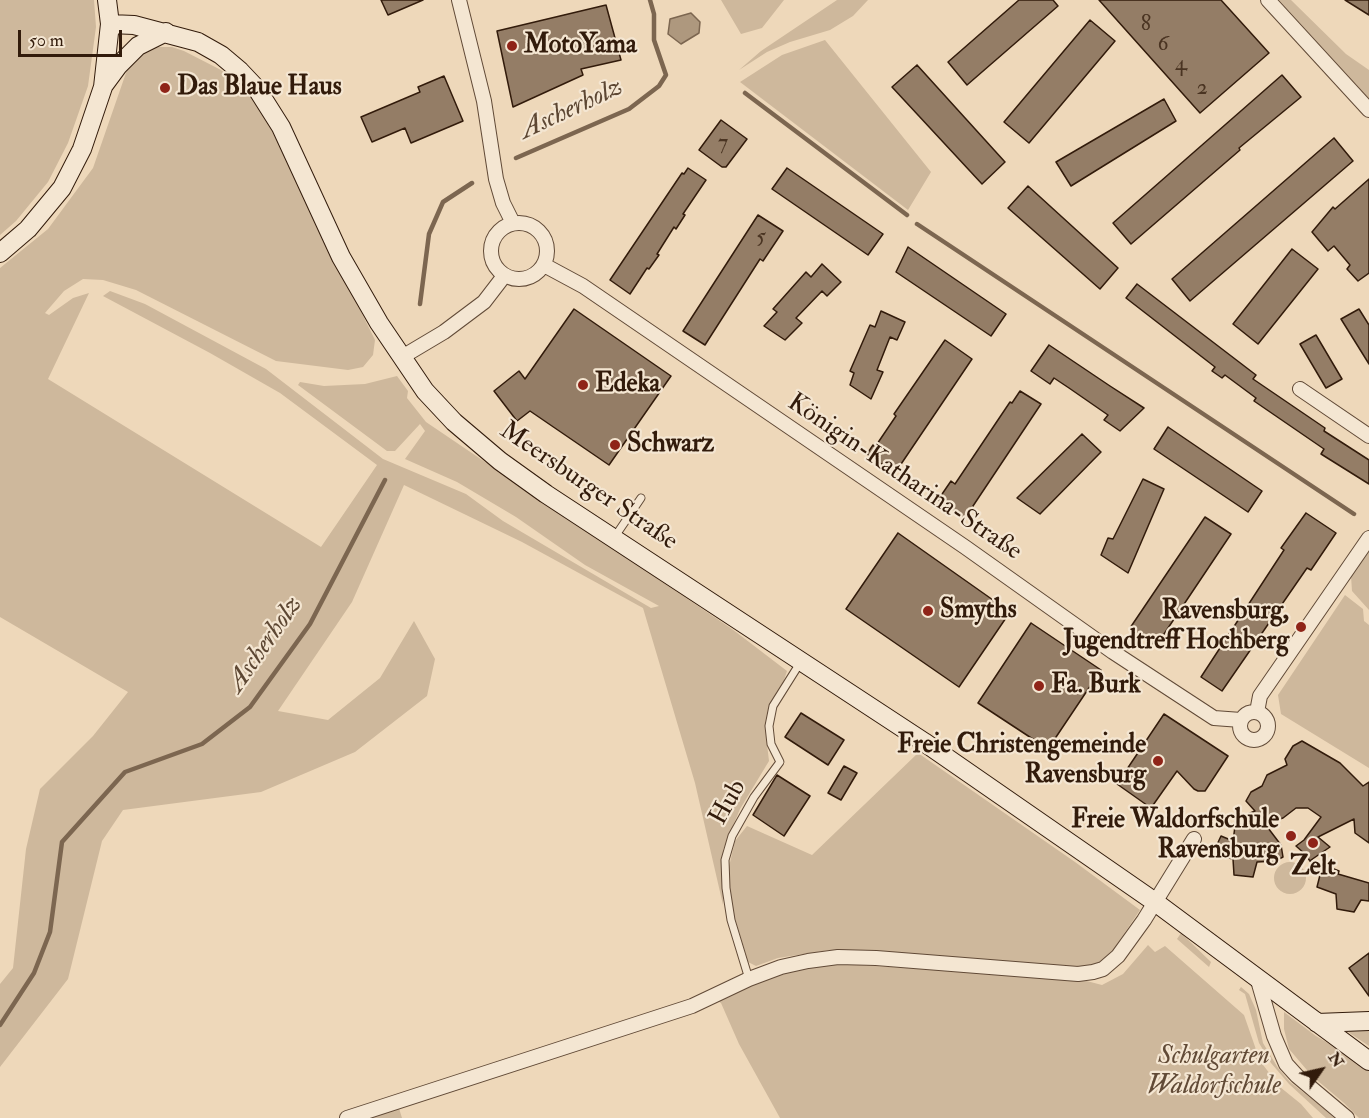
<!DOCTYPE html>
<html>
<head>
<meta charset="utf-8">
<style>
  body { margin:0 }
  #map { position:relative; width:1369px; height:1118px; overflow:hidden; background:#eed8ba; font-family:"IM FELL Double Pica",serif }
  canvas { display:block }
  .north { position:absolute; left:1291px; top:1040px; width:60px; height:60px; -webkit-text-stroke:4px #f4e6d2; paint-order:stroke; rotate:56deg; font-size:16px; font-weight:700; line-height:24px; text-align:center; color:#321b0b }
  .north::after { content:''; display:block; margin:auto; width:21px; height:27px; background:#321b0b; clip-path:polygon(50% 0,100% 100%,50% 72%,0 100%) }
  .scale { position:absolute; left:18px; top:30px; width:104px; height:27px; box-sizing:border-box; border:3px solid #321b0b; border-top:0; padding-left:8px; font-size:18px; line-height:21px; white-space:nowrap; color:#321b0b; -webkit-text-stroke:4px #f4e6d2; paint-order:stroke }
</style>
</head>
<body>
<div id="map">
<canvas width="1369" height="1118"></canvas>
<div class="north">N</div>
<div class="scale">50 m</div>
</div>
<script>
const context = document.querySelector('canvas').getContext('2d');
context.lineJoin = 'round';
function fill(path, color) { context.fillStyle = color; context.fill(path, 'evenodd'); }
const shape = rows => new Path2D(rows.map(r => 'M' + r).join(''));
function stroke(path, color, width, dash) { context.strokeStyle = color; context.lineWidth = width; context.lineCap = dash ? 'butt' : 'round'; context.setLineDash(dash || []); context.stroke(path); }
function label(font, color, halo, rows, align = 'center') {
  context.font = font + ' "IM FELL Double Pica",serif'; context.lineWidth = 4.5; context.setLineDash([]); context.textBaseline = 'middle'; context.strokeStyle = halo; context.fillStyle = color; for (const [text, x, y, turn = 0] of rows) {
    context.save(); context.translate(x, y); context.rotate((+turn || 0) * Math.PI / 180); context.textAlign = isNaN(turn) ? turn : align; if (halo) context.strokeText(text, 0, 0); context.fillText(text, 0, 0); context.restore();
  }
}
fill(shape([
  [0,0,94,0,96,27,88,86,68,143,48,182,16,221,0,235],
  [721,0,784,0,762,28,741,34],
  [837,0,868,0,853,16,830,30,790,42,767,52,739,70,761,51],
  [1279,0,1291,0,1346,54,1369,70,1369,99],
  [825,40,931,172,908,210,740,82,782,55],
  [158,47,172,47,184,51,221,70,251,96,271,129,375,340,373,355,363,367,348,370,276,361,136,290,103,280,83,279,64,291,45,313,49,315,73,298,89,293,48,379,321,547,377,465,280,393,210,353,103,296,110,291,145,304,266,369,383,459,466,494,503,521,651,608,659,606,585,565,516,517,457,482,405,459,425,431,420,424,395,451,387,451,298,385,300,382,324,386,365,384,397,376,408,391,407,398,426,422,732,629,787,671,766,736,769,761,740,809,723,850,723,905,695,783,643,608,522,542,404,485,352,602,278,711,328,720,380,678,414,621,435,659,427,696,355,752,261,792,123,810,102,841,68,979,0,1067,0,984,13,968,26,849,40,789,93,736,128,692,0,617,0,268,48,229,93,168,127,70,135,59,146,51],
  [1369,551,1369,610,1352,591,1351,576],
  [1345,595,1363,609,1364,621,1369,625,1369,768,1281,714,1278,695],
  [918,753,1075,862,1140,910,1109,956,1094,968,1071,970,830,950,778,958,756,966,748,962,733,912,728,871,735,841,747,826,812,855],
  '1274 878a16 16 0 1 1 32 0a16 16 0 1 1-32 0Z',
  [1181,933,1211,962,1209,967,1177,939],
  [1148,945,1155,952,1165,946,1244,1015,1260,1061,1280,1087,1301,1104,1313,1118,780,1118,739,1044,721,1003,716,1000,753,983,783,973,828,963,1079,979,1102,985,1123,974],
  [1241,987,1249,994,1256,1010,1263,1043,1278,1068,1290,1082,1336,1118,1326,1118,1289,1084,1271,1063,1259,1043,1245,994,1239,990],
  [1284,1012,1316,1036,1369,1067,1369,1118,1359,1118,1344,1103,1312,1076,1289,1049,1284,1029],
  [1369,1023,1369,1046,1339,1026],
  [398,1105,402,1118,371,1118,370,1116]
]), '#ceb89c');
const water = shape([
  [691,13,700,22,699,33,681,44,668,34,670,19,691,13]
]);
fill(water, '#ae987e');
stroke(water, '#7c6650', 1.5);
stroke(shape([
  [745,93,907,215],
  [516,158,629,109,659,86,666,75,654,40,654,14,650,0],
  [917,224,1354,514],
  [420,304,429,234,443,202,472,183],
  [0,1025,34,973,50,932,62,842,125,772,202,744,250,707,310,624,385,480]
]), '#7c6650', 4.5);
const building = shape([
  [381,0,423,0,388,15,381,0],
  [1019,0,1053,0,1058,6,967,85,948,62,1019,0],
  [1099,0,1221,0,1269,53,1200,113,1099,0],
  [1345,0,1369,0,1369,15,1345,0],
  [606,5,621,60,581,69,583,75,513,107,497,31,606,5],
  [1090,20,1115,41,1029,143,1004,122,1090,20],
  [917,65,1005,162,982,184,892,87,917,65],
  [1282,75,1301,97,1239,148,1240,150,1131,244,1113,223,1282,75],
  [444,76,463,121,411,143,405,128,372,142,361,117,420,92,418,87,444,76],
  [1164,99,1176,121,1071,186,1056,162,1164,99],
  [721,120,747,139,726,167,722,167,699,150,721,120],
  [1334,138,1353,161,1190,301,1172,279,1334,138],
  [688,168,706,180,683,214,685,215,676,229,674,227,657,254,659,255,649,269,647,268,630,294,610,280,682,173,684,174,688,168],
  [787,168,883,234,868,255,772,189,787,168],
  [1369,179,1369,273,1358,281,1347,269,1350,265,1334,246,1328,251,1312,232,1333,207,1335,209,1369,179],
  [1028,186,1118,268,1100,289,1008,208,1028,186],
  [758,215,783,231,763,261,760,259,705,345,683,331,758,215],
  [908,247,1006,314,991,336,896,272,908,247],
  [1292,249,1318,269,1258,344,1233,324,1292,249],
  [822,264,841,282,827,296,822,291,796,318,802,323,785,340,764,326,777,312,773,309,806,272,811,277,822,264],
  [1137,284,1256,375,1253,379,1325,428,1324,431,1369,460,1369,484,1321,454,1324,449,1254,401,1256,398,1225,375,1222,378,1212,371,1215,367,1126,298,1137,284],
  [574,309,671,376,609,465,530,411,517,421,494,391,519,371,525,379,574,309],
  [1359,309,1369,325,1369,364,1341,319,1359,309],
  [881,311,905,322,897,340,890,337,877,370,883,372,871,399,850,385,854,373,850,371,870,325,875,327,881,311],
  [1316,335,1342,379,1326,388,1300,344,1316,335],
  [945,340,972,359,895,473,867,454,873,445,875,447,896,416,894,414,945,340],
  [1049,345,1110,386,1144,408,1120,431,1104,420,1108,415,1069,388,1054,378,1050,384,1031,371,1049,345],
  [1020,391,1041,404,965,518,938,500,951,481,955,484,1010,402,1012,403,1020,391],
  [1168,427,1262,491,1248,512,1154,449,1168,427],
  [1082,434,1101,452,1040,514,1017,498,1082,434],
  [1143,479,1164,489,1128,573,1101,555,1108,538,1113,539,1143,479],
  [1306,513,1336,533,1311,570,1307,568,1222,691,1201,677,1284,550,1281,548,1306,513],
  [1205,517,1231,534,1156,646,1130,628,1205,517],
  [898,533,1010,612,959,687,846,609,898,533],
  [1031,623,1101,670,1048,749,978,703,1031,623],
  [801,713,844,740,828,765,785,737,801,713],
  [1164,714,1228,756,1205,791,1198,791,1194,789,1177,771,1151,808,1117,784,1164,714],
  [1302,741,1340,763,1363,786,1369,782,1369,843,1355,833,1354,819,1318,837,1330,847,1311,860,1339,871,1338,874,1369,883,1369,901,1361,900,1354,912,1337,909,1336,894,1317,887,1320,875,1305,854,1296,846,1304,840,1321,817,1308,808,1296,808,1283,818,1265,824,1281,845,1283,857,1275,861,1257,862,1253,877,1234,875,1233,859,1220,856,1214,851,1221,836,1233,841,1236,819,1255,811,1246,801,1251,792,1262,786,1267,775,1287,765,1285,759,1293,746,1302,741],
  [844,766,857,773,841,800,828,793,844,766],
  [777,775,810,796,784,836,753,815,777,775],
  [1369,953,1369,996,1349,968,1369,953]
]);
fill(building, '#947d66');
stroke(building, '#321b0b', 1.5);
const lane = shape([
  [614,538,641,498],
  [749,979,731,920,726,888,725,860,732,836,754,797,780,762,771,744,769,726,773,706,800,663]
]);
const street = shape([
  [459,0,484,101,496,179,503,203,513,223],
  [1268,0,1369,110],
  '491 251a28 28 0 1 1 56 0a28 28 0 1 1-56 0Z',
  [544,265,583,286,965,547,1113,652,1214,718,1241,720],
  [402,357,444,332,484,302,504,276],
  [1300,389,1369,436],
  '1240 726a14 14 0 1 1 28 0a14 14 0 1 1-28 0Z',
  [1257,712,1260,696,1369,538],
  [1257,977,1274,1036,1286,1064,1297,1076,1347,1118],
  [347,1118,692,1006,749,979,781,967,808,961,838,957,876,958,1078,974,1093,972,1103,969,1118,956,1144,920,1194,839]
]);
const secondary = shape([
  [110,24,134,25,198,42,221,55,240,71,257,89,281,127,341,257,379,323,425,391,454,422,500,461,546,494,924,742,1155,902,1369,1061],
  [104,85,118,66,138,46,166,32],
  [0,253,28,229,62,188,82,149,103,87,110,24,107,0],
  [1317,1023,1369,1021]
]);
stroke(lane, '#614a37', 9);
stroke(street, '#614a37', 16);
stroke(secondary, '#321b0b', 20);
stroke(lane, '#f4e6d2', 7);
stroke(street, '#f4e6d2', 14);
stroke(secondary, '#f4e6d2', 18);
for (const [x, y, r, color] of [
  [512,46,6,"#8f2418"],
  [165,88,6,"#8f2418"],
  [583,385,6,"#8f2418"],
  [615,445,6,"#8f2418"],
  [928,611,6,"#8f2418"],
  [1301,627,6,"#8f2418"],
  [1039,686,6,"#8f2418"],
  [1158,761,6,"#8f2418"],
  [1291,836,6,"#8f2418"],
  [1313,843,6,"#8f2418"]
]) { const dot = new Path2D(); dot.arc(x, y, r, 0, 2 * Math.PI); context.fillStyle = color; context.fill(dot); stroke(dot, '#f4e6d2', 2); }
label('22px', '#4a3422', null, [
  ["8",1146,25],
  ["6",1163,45],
  ["4",1181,65],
  ["2",1202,89],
  ["7",723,144],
  ["5",761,238]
]);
label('bold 26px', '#321b0b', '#f4e6d2', [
  ["MotoYama",524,46],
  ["Das Blaue Haus",177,88],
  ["Edeka",595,385],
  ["Schwarz",627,445],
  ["Smyths",940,611],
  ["Ravensburg,",1289,612,"right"],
  ["Jugendtreff Hochberg",1289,642,"right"],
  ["Fa. Burk",1051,686],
  ["Freie Christengemeinde",1146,746,"right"],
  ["Ravensburg",1146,776,"right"],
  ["Freie Waldorfschule",1279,821,"right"],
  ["Ravensburg",1279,851,"right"],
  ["Zelt",1313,868,"center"]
], 'left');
label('26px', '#321b0b', '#f4e6d2', [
  ["Königin-Katharina-Straße",904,478,34],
  ["Meersburger Straße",588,487,34],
  ["Hub",729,803,-61]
]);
label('italic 26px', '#614a36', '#f4e6d2', [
  ["Schulgarten",1214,1057],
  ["Waldorfschule",1214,1087]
]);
label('italic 27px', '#5d4733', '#f4e6d2', [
  ["Ascherholz",572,110,-25],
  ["Ascherholz",266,645,-55]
]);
</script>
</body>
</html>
